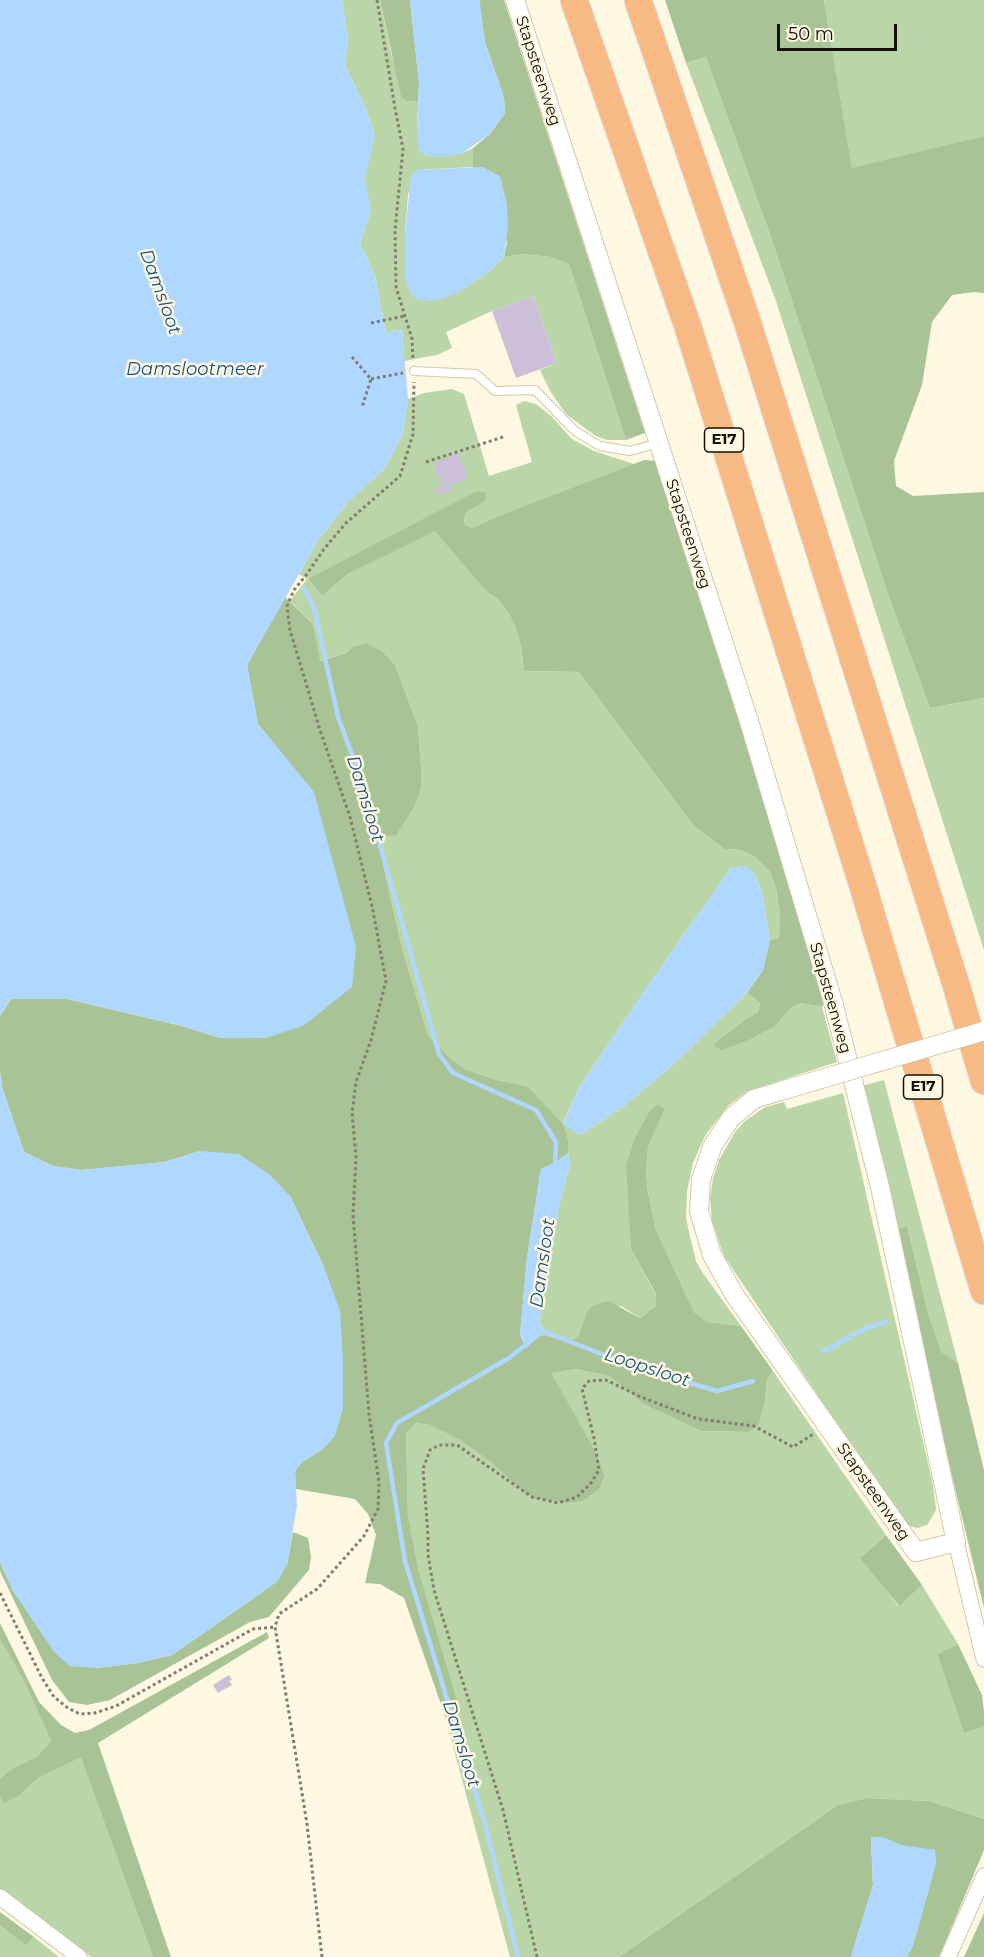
<!DOCTYPE html>
<html>
<head>
<meta charset="utf-8">
<style>
  body { margin:0 }
  #map { position:relative; width:984px; height:1957px; overflow:hidden; background:#fef7e2; font-family:Montserrat,sans-serif }
  canvas { display:block }
  .scale { position:absolute; left:777px; top:24px; width:120px; height:27px; box-sizing:border-box; border:3px solid #131007; border-top:0; padding-left:8px; font-size:18px; line-height:21px; white-space:nowrap; color:#131007; -webkit-text-stroke:4px #fef7e2; paint-order:stroke }
</style>
</head>
<body>
<div id="map">
<canvas width="984" height="1957"></canvas>
<div class="scale">50 m</div>
</div>
<script>
const context = document.querySelector('canvas').getContext('2d');
context.lineJoin = 'round';
function fill(path, color) { context.fillStyle = color; context.fill(path, 'evenodd'); }
const shape = rows => new Path2D(rows.map(r => 'M' + r).join(''));
function stroke(path, color, width, dash) { context.strokeStyle = color; context.lineWidth = width; context.lineCap = dash ? 'butt' : 'round'; context.setLineDash(dash || []); context.stroke(path); }
function label(font, color, halo, rows, align = 'center') {
  context.font = font + ' Montserrat,sans-serif'; context.lineWidth = 5; context.setLineDash([]); context.textBaseline = 'middle'; context.strokeStyle = halo; context.fillStyle = color; for (const [text, x, y, turn = 0] of rows) {
    context.save(); context.translate(x, y); context.rotate((+turn || 0) * Math.PI / 180); context.textAlign = isNaN(turn) ? turn : align; if (halo) context.strokeText(text, 0, 0); context.fillText(text, 0, 0); context.restore();
  }
}
fill(shape([
  [342,0,380,0,391,53,406,101,418,102,417,129,461,154,473,148,473,167,417,170,408,195,405,234,405,277,490,271,504,257,523,254,552,257,569,264,626,440,607,440,596,436,582,426,566,414,550,391,540,370,557,363,533,296,492,311,446,332,452,348,437,355,404,361,402,329,386,333,375,276,360,243,371,211,364,179,375,134,366,109,345,65,348,39],
  [824,0,984,0,984,136,852,169],
  [706,57,771,237,889,597,930,708,984,698,984,950,776,301,686,63],
  [452,389,464,394,489,476,532,462,516,405,524,401,536,404,551,416,572,439,594,451,634,464,498,516,472,528,465,525,464,520,466,512,475,508,308,579,322,596,348,574,435,530,485,590,499,600,508,612,516,628,521,646,524,671,579,672,693,825,724,849,741,850,757,857,770,872,776,889,780,914,779,938,770,940,762,894,755,874,731,868,656,974,579,1088,563,1123,580,1135,624,1106,674,1064,747,993,760,1003,758,1012,746,1019,720,1039,751,1039,774,1027,791,1008,801,1003,822,1007,837,1062,748,1091,729,1105,706,1134,693,1163,687,1191,686,1218,690,1237,696,1261,702,1272,741,1326,708,1322,694,1312,656,1230,648,1192,646,1172,648,1147,665,1109,658,1104,629,1211,631,1249,656,1295,656,1306,640,1318,621,1306,585,1316,578,1337,569,1342,547,1336,537,1336,560,1202,570,1164,563,1124,547,1108,513,1084,497,1080,465,1069,449,1057,428,1035,402,948,377,836,421,789,421,767,418,726,395,665,382,651,365,643,354,646,346,653,319,661,313,624,290,601,307,579,299,574,319,539,348,502,385,468,403,434,408,399,424,393],
  [884,1080,958,1363,941,1353,929,1316,907,1226,897,1229,862,1086],
  [843,1093,933,1485,936,1510,927,1525,918,1528,907,1526,900,1518,724,1256,712,1221,710,1197,713,1179,719,1160,735,1132,745,1121,765,1107,784,1102,787,1109],
  [576,1369,609,1376,645,1405,701,1431,749,1432,759,1425,765,1402,767,1380,773,1371,886,1535,861,1557,898,1606,922,1585,958,1644,937,1654,964,1733,984,1727,984,1819,929,1801,867,1798,838,1805,619,1957,510,1957,444,1713,459,1707,418,1568,408,1514,406,1434,416,1423,430,1425,460,1440,493,1464,568,1503,583,1501,599,1490,605,1476,597,1454,550,1373],
  [0,1639,24,1681,51,1741,36,1757,11,1769,0,1779],
  [81,1756,153,1957,91,1957,0,1890,0,1796,4,1802,19,1796,38,1778],
  [0,1925,26,1944,34,1937,59,1957,0,1957]
]), '#bad6a8');
fill(shape([
  [380,0,410,0,419,83,418,102,406,101,401,96],
  [479,0,504,0,645,433,626,440,569,264,551,257,523,254,504,257,507,242,473,167,473,148,490,134,505,113,504,98,485,42],
  [665,0,824,0,852,168,984,136,984,293,974,292,952,295,932,322,922,385,894,461,896,486,913,496,984,492,984,698,930,708,889,597,771,237,706,57,686,63],
  [644,460,657,461,767,811,824,1002,822,1007,801,1003,791,1008,774,1027,751,1039,722,1050,714,1046,720,1039,746,1019,758,1012,760,1003,747,993,763,970,770,940,779,938,780,914,776,889,770,872,756,857,741,850,724,849,693,825,579,672,524,671,521,646,516,628,508,612,499,600,485,590,435,531,348,574,322,596,308,579,475,492,486,492,485,501,466,512,464,520,465,525,472,528,498,516],
  [285,597,313,624,320,661,346,653,354,646,366,643,382,651,395,665,418,726,421,767,421,788,414,807,396,835,377,837,402,948,428,1035,449,1057,465,1069,497,1080,528,1087,563,1124,568,1141,568,1153,556,1162,541,1169,527,1258,520,1335,526,1348,537,1336,547,1336,569,1342,578,1337,585,1316,592,1306,608,1301,640,1318,656,1306,656,1294,631,1249,626,1165,635,1138,649,1112,658,1104,665,1109,648,1147,646,1172,648,1192,656,1230,694,1312,708,1322,741,1326,773,1371,767,1380,765,1402,759,1425,749,1432,701,1431,645,1405,609,1376,576,1369,551,1373,597,1454,605,1476,599,1490,583,1501,568,1503,534,1498,525,1493,493,1464,460,1440,430,1425,416,1423,406,1434,408,1514,418,1568,459,1707,444,1713,404,1598,380,1584,365,1583,376,1535,368,1514,355,1499,296,1489,295,1471,302,1462,323,1449,324,1267,290,1196,200,1151,165,1162,82,1170,53,1166,24,1152,2,1087,0,1072,0,1016,11,999,67,999,182,1026,221,1038,314,793,258,724,247,665],
  [907,1226,929,1316,941,1352,958,1363,984,1470,984,1608,934,1401,897,1229],
  [293,1532,308,1538,311,1557,309,1570,269,1617,250,1622,110,1700,87,1705,69,1702,52,1680,0,1571,0,1562,13,1591,96,1668,137,1663,172,1655,261,1593,287,1565],
  [886,1535,922,1585,899,1606,860,1558],
  [0,1623,39,1702,61,1725,75,1733,89,1730,267,1632,269,1638,98,1743,171,1957,153,1957,81,1757,38,1778,19,1796,4,1803,0,1796,0,1779,11,1769,36,1757,51,1741,24,1681,0,1639],
  [958,1644,982,1695,984,1712,984,1727,964,1733,937,1654],
  [867,1798,929,1801,984,1819,984,1850,939,1957,907,1957,913,1945,936,1862,885,1838,871,1837,873,1885,851,1957,619,1957,838,1805],
  [0,1912,34,1937,26,1945,0,1925],
  [984,1913,984,1957,964,1957,975,1933]
]), '#a8c496');
fill(shape([
  [0,0,342,0,348,40,345,65,366,109,375,134,365,179,371,211,360,243,375,276,386,333,402,329,408,399,403,434,385,468,348,502,319,539,247,665,258,724,314,792,356,947,352,987,303,1026,265,1038,221,1038,182,1026,67,999,11,999,0,1016],
  [410,0,479,0,480,3,485,42,504,98,505,113,490,134,461,154,440,157,425,155,419,150,417,129,419,83],
  [483,167,500,176,507,204,508,227,504,257,490,271,457,293,442,299,426,301,417,299,410,293,405,277,405,234,411,177,416,170],
  [746,866,755,874,762,894,770,940,763,970,747,993,674,1064,624,1106,580,1135,563,1124,579,1088,656,974,731,868],
  [0,1072,2,1087,24,1152,53,1166,82,1170,165,1162,200,1151,239,1154,270,1175,290,1196,324,1267,340,1311,343,1362,343,1408,335,1436,323,1449,302,1462,295,1471,297,1506,287,1565,277,1582,172,1655,137,1663,96,1668,70,1666,54,1652,13,1591,0,1562],
  [568,1153,570,1164,560,1202,537,1336,526,1349,520,1335,527,1258,541,1169,556,1162],
  [871,1837,885,1838,901,1845,935,1850,936,1862,929,1890,913,1945,907,1957,851,1957,873,1885]
]), '#afd7ff');
stroke(shape([
  [304,588,314,608,338,717,362,781,439,1054,453,1073,536,1110,556,1142,555,1168],
  [543,1331,635,1367,717,1391,753,1381],
  [824,1351,866,1328,886,1322],
  [518,1957,485,1824,405,1561,386,1443,397,1423,509,1358,543,1331,536,1318]
]), '#afd7ff', 4.5);
fill(shape([
  [533,296,557,363,516,378,492,311],
  [459,454,468,479,449,485,451,491,438,495,436,489,442,487,434,462],
  [229,1675,232,1680,229,1681,232,1685,218,1693,213,1685]
]), '#ccc0d8');
const service = shape([
  [414,371,476,374,495,391,535,390,575,431,600,446,630,451,659,443]
]);
const minor = shape([
  [956,1542,984,1659],
  [0,1897,79,1957],
  [948,1957,984,1876]
]);
const tertiary = shape([
  [515,0,748,718,833,1002,880,1187,956,1542,916,1552,734,1294,712,1255,699,1211,701,1179,713,1145,731,1118,754,1099,784,1090]
]);
const motorway = shape([
  [574,0,688,327,862,883,984,1291],
  [638,0,747,321,957,988,984,1081]
]);
stroke(service, '#cfc7ad', 10);
stroke(minor, '#cfc7ad', 17);
stroke(tertiary, '#cfc7ad', 20);
stroke(motorway, '#e3e2e1', 29);
stroke(shape([
  [377,0,395,108,403,149,395,230,396,287,412,339,413,361],
  [371,323,405,316],
  [352,357,371,379,362,407],
  [371,379,403,373],
  [426,462,506,436],
  [0,1593,42,1678,54,1697,68,1708,80,1714,95,1713,116,1706,253,1629,275,1627],
  [322,1957,307,1824,275,1627,279,1614,317,1589,364,1536,378,1509,379,1482,369,1414,353,1215,356,1157,352,1113,356,1082,371,1040,386,981,372,906,350,817,320,730,290,630,287,606,294,590,307,574,324,549,346,523,400,476,413,434,414,382],
  [537,1957,503,1810,434,1590,428,1555,428,1535,423,1469,430,1450,439,1445,457,1445,532,1497,558,1503,577,1497,591,1483,599,1470,594,1438,582,1389,589,1381,606,1380,641,1397,698,1419,754,1426,793,1447,815,1433]
]), '#827d6e', 3, [3, 3]);
stroke(service, '#fff', 8);
stroke(minor, '#fff', 15);
stroke(tertiary, '#fff', 18);
stroke(motorway, '#f8ba84', 27);
const tertiaryBridge = shape([
  [784,1090,984,1031]
]);
stroke(tertiaryBridge, '#cfc7ad', 20, []);
stroke(tertiaryBridge, '#fff', 18);
for (const [x, y, w] of [
  [724,440,39],
  [923,1087,39]
]) { const box = new Path2D(); box.roundRect(x - w / 2, y - 12, w, 24, 4.5); context.fillStyle = '#fef7e2'; context.fill(box); stroke(box, '#131007', 1.5); }
label('bold 15px', '#131007', null, [
  ["E17",724,440],
  ["E17",923,1087]
]);
label('16px', '#131007', '#fef7e2', [
  ["Stapsteenweg",538,71,72],
  ["Stapsteenweg",688,534,72],
  ["Stapsteenweg",830,998,74],
  ["Stapsteenweg",873,1492,55]
]);
label('italic 18px', '#1b5486', '#fef7e2', [
  ["Damsloot",160,292,70],
  ["Damslootmeer",195,370],
  ["Damsloot",365,799,73],
  ["Damsloot",543,1263,-82],
  ["Loopsloot",647,1368,18],
  ["Damsloot",461,1744,73]
]);
</script>
</body>
</html>
